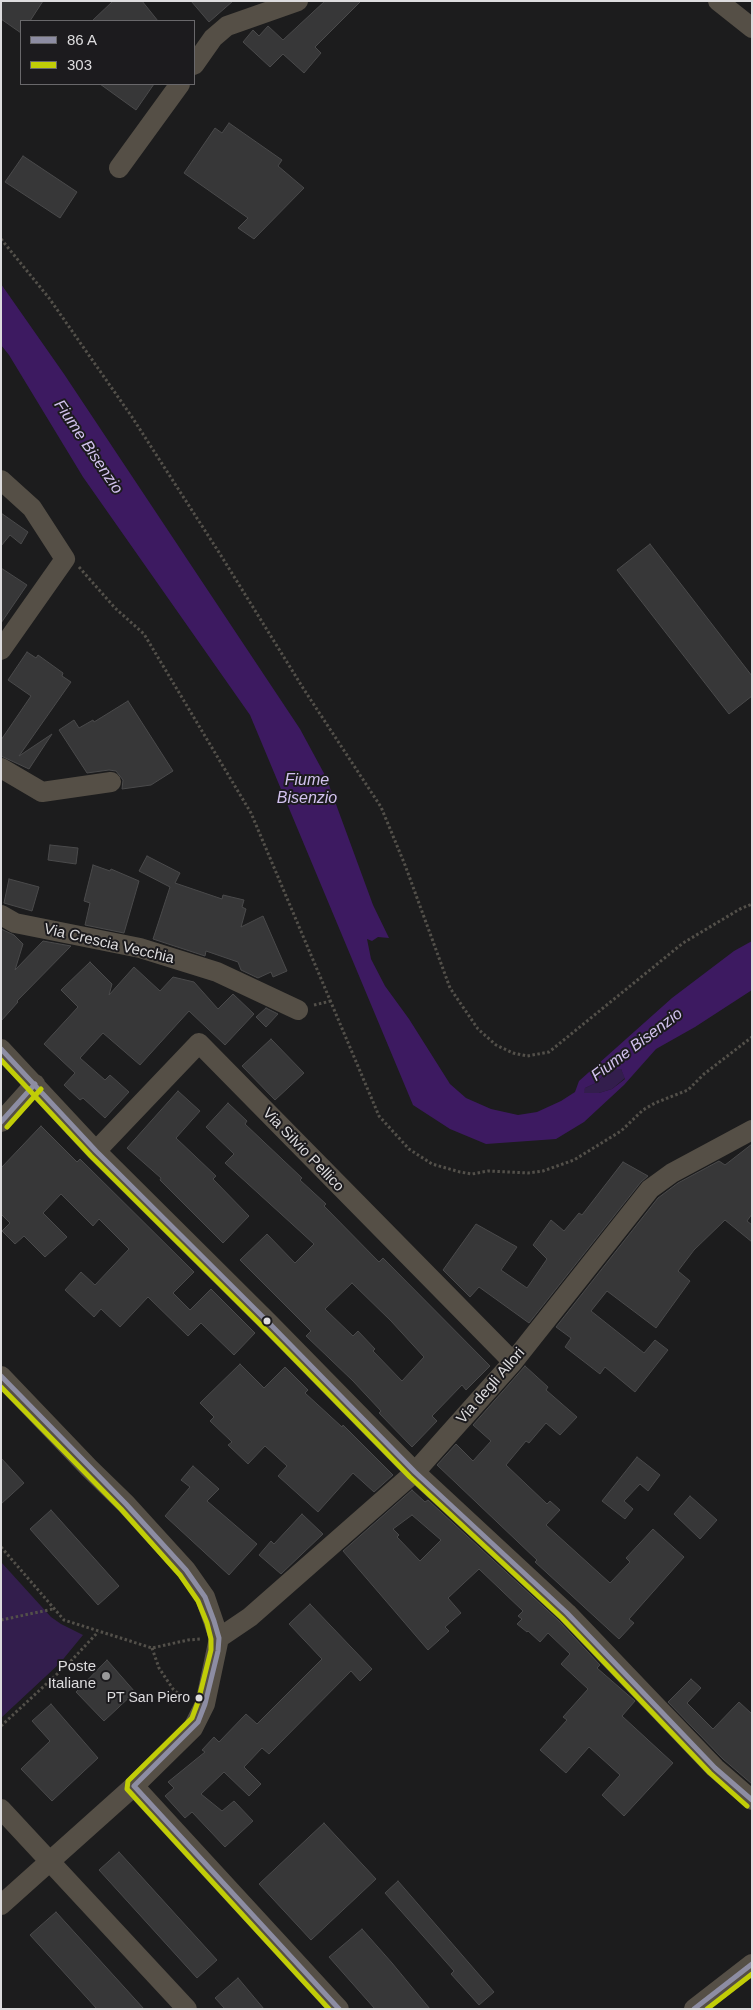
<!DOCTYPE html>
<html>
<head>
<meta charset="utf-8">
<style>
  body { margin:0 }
  #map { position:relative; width:753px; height:2010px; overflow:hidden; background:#1c1c1d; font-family:Helvetica,sans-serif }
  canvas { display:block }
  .frame { position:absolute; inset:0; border:2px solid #dddcde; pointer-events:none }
  .legend { position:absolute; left:20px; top:20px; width:175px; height:65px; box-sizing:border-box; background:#1c1b1e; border:1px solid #69686b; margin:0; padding:6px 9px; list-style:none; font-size:15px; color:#dddcde }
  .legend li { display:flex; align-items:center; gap:10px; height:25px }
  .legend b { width:25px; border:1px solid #69686b }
</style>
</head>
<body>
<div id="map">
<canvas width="753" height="2010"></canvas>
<div class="frame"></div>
<ul class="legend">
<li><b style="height:6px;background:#8d8da3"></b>86 A</li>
<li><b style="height:6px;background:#c1cd07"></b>303</li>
</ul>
</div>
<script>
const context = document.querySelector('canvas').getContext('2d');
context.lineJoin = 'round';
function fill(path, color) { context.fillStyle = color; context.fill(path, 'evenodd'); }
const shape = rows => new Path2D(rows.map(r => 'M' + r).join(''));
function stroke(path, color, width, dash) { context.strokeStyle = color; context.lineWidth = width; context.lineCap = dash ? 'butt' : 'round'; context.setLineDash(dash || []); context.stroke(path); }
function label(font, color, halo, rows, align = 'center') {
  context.font = font + ' Helvetica,sans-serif'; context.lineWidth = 4; context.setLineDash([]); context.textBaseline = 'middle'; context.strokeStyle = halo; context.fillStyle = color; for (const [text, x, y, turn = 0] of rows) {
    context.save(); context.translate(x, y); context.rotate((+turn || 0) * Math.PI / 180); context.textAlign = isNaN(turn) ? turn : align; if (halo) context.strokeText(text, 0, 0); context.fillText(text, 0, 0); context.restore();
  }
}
fill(shape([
  [607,1069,621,1069,625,1078,612,1089,599,1093,583,1093,585,1088,598,1082],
  [1,1562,51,1617,61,1624,83,1635,60,1663,1,1718]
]), '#331e4d');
fill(shape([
  [1,284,64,374,300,729,326,777,373,905,389,938,378,937,372,941,367,939,371,959,385,986,409,1019,450,1084,466,1098,491,1109,518,1115,537,1112,561,1101,575,1092,579,1081,672,998,734,951,752,941,752,990,695,1027,656,1049,624,1085,584,1122,556,1139,486,1144,450,1129,413,1105,250,715,83,477,9,355,1,345],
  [607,1069,621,1069,625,1079,612,1089,599,1093,584,1093,585,1088,598,1082]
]), '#3d1a61');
const building = shape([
  [1,1,43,1,30,21,21,21,21,33,1,19,1,1],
  [113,1,142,1,158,21,92,21,113,1],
  [191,1,233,1,209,22,191,1],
  [325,1,361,1,315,47,321,53,304,73,283,54,270,67,243,42,253,30,259,36,268,26,283,40,325,1],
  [100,84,154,84,136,110,100,84],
  [229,123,282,160,278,166,304,188,254,239,238,228,248,218,184,173,215,128,222,133,229,123],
  [23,156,77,192,60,218,5,182,23,156],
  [1,513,28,532,21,544,10,535,1,546,1,513],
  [650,544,752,676,752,696,729,714,617,570,650,544],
  [1,568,27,585,1,623,1,568],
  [27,652,36,658,38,655,63,673,62,676,71,682,19,756,52,734,29,769,1,756,1,740,31,696,8,680,27,652],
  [128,701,173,771,151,785,122,789,123,780,116,771,109,770,87,773,59,730,74,720,79,728,93,720,94,722,128,701],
  [50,845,78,848,76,864,48,860,50,845],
  [147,856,180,873,175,883,222,899,223,895,244,900,242,907,246,909,241,927,263,916,287,971,273,977,271,972,258,978,241,970,238,962,206,951,205,956,153,939,170,887,139,871,147,856],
  [93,865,110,871,111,869,139,881,124,933,85,925,90,903,84,901,93,865],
  [9,879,39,887,32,911,4,903,9,879],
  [1,929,14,935,23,944,15,970,43,941,71,946,17,1001,18,1002,1,1021,1,929],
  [90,962,112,984,109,995,134,967,160,991,173,977,194,982,218,1009,233,994,254,1014,225,1045,189,1011,140,1065,103,1033,80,1058,105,1080,110,1075,129,1092,105,1118,83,1098,80,1100,64,1085,75,1073,44,1044,78,1007,61,990,90,962],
  [266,1008,278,1014,266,1027,256,1017,266,1008],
  [271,1039,304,1073,275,1100,242,1066,271,1039],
  [178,1091,200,1111,176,1138,216,1176,213,1179,249,1216,223,1243,160,1180,161,1178,127,1148,178,1091],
  [228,1103,247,1121,245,1124,302,1178,300,1180,326,1204,324,1206,379,1262,383,1258,490,1366,466,1390,462,1385,432,1416,437,1421,412,1447,379,1413,381,1411,353,1381,306,1336,311,1331,240,1260,267,1234,295,1263,314,1244,225,1163,234,1154,206,1127,228,1103],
  [352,1283,391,1321,424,1357,402,1381,373,1351,375,1349,358,1331,353,1336,325,1309,352,1283],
  [41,1126,77,1162,80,1159,194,1272,173,1293,190,1310,211,1289,255,1333,234,1355,201,1323,188,1336,148,1297,120,1327,101,1309,94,1317,65,1290,81,1272,95,1285,129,1249,99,1219,93,1226,61,1194,43,1213,67,1237,45,1257,24,1236,15,1244,2,1231,10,1223,1,1214,1,1168,41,1126],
  [752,1144,752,1214,747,1221,752,1225,752,1242,725,1220,694,1250,678,1271,690,1281,656,1328,607,1291,591,1311,644,1353,655,1340,668,1350,635,1392,605,1367,600,1374,565,1347,571,1338,556,1327,658,1198,678,1183,719,1161,725,1165,752,1144],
  [623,1162,648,1176,641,1182,529,1323,479,1287,470,1297,443,1270,476,1224,517,1247,501,1270,527,1288,547,1259,533,1245,551,1220,564,1231,579,1213,582,1215,623,1162],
  [240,1364,264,1388,285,1367,308,1390,305,1393,342,1427,343,1425,393,1475,374,1492,353,1473,318,1512,278,1476,287,1466,265,1446,248,1464,228,1445,232,1442,210,1421,214,1417,200,1403,240,1364],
  [525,1366,548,1387,546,1390,577,1417,560,1435,546,1423,529,1443,526,1441,506,1465,547,1504,550,1501,560,1510,546,1525,610,1583,630,1562,626,1558,653,1529,684,1557,629,1619,634,1623,619,1639,535,1562,537,1560,437,1465,456,1444,473,1461,491,1441,473,1425,525,1366],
  [637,1457,660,1475,648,1491,640,1484,624,1501,633,1509,625,1519,602,1501,637,1457],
  [1,1458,24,1483,1,1504,1,1458],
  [193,1466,219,1489,207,1501,257,1544,229,1575,165,1516,190,1487,181,1480,193,1466],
  [412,1490,425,1502,428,1500,559,1621,600,1665,597,1668,635,1701,622,1716,673,1763,624,1816,602,1795,620,1775,589,1747,566,1773,540,1750,567,1720,563,1717,588,1689,561,1664,570,1654,548,1633,540,1642,528,1631,527,1632,517,1624,522,1619,518,1616,523,1611,479,1569,448,1598,461,1613,445,1627,449,1631,428,1650,343,1551,412,1490],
  [412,1515,441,1540,420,1561,397,1537,399,1535,393,1529,412,1515],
  [690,1496,717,1520,700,1539,674,1514,690,1496],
  [51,1510,119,1586,98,1605,30,1529,51,1510],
  [302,1514,323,1534,281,1574,259,1555,271,1541,274,1544,302,1514],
  [310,1604,372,1669,360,1681,351,1671,269,1754,262,1748,244,1767,261,1784,249,1796,224,1772,201,1794,222,1811,234,1801,253,1821,225,1847,192,1812,185,1818,165,1796,174,1788,168,1782,205,1752,202,1750,214,1737,219,1742,246,1714,257,1724,322,1659,289,1624,310,1604],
  [107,1660,135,1692,104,1721,76,1692,107,1660],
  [691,1679,701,1688,687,1703,713,1729,739,1702,752,1714,752,1784,723,1759,668,1702,691,1679],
  [51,1704,98,1758,52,1801,21,1769,50,1741,32,1721,51,1704],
  [324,1823,376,1879,311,1940,259,1884,324,1823],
  [119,1852,217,1960,197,1978,99,1870,119,1852],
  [398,1881,494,1992,479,2005,451,1974,454,1971,385,1893,398,1881],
  [56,1912,144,2009,97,2009,30,1935,56,1912],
  [362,1929,392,1963,430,2009,375,2009,329,1957,362,1929],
  [238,1978,264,2009,225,2009,215,1998,238,1978]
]);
fill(building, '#373738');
stroke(building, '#4a4a4b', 1);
stroke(shape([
  [1,239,49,298,132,417,220,554,303,688,381,807,405,865,450,988,478,1029,496,1045,513,1053,527,1056,549,1052,683,943,740,909,752,904],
  [79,567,115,608,144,634,251,813,379,1116,409,1149,432,1164,460,1172,472,1174,488,1171,528,1173,543,1171,574,1160,621,1131,643,1110,655,1103,688,1090,704,1074,752,1037],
  [314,1005,331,1001],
  [1,1547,64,1620,152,1648,188,1640,201,1639],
  [1,1620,53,1609],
  [152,1648,159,1668,173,1689,187,1701],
  [1,1726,70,1662,98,1632]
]), '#53504a', 3, [2.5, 2.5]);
stroke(shape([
  [718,1,752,28],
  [194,65,213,38,227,26,298,1],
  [119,168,180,84],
  [1,480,32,508,65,559,1,650],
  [1,768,42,792,111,782],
  [1,915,15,923,140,948,217,972,298,1010],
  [1,1049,96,1151,269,1323,415,1472,567,1613,715,1768,752,1800],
  [1,1122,35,1084],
  [96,1151,199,1043,513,1362],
  [1,1376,89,1468,126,1504,186,1570,205,1597,219,1638,205,1704,193,1728,134,1786,1,1905],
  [219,1638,250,1617,415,1472,513,1362,650,1189,672,1173,752,1130],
  [134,1786,339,2009],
  [1,1809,187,2009],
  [694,2009,752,1964]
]), '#554f46', 20);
stroke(shape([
  [1,1049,96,1151,269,1323,415,1472,567,1613,715,1768,752,1800],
  [1,1122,35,1084],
  [1,1376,126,1504,186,1570,205,1597,214,1621,219,1638,218,1651,205,1704,198,1722,134,1786],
  [134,1786,339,2009],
  [694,2009,752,1964]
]), '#8d8da3', 5);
stroke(shape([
  [1,1060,91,1156,264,1328,410,1477,562,1618,710,1773,747,1806],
  [7,1127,41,1089],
  [1,1387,121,1509,180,1575,198,1601,207,1623,211,1639,211,1650,198,1702,192,1718,128,1781,127,1789,329,2009],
  [707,2009,752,1974]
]), '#c1cd07', 5);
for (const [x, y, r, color] of [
  [267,1321,4.5,"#dddcde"],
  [106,1676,5,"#99999a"],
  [199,1698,4.5,"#dddcde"]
]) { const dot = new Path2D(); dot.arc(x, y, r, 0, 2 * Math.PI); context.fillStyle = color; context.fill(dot); stroke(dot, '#1c1b1e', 2); }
label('14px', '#dddcde', '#1c1b1e', [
  ["PT San Piero",190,1698]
], 'right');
label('15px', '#dddcde', '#1c1b1e', [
  ["Via Crescia Vecchia",109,944,13],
  ["Via Silvio Pellico",303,1150,46],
  ["Via degli Allori",491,1386,-49]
]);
label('15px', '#dddcde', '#1c1b1e', [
  ["Poste",96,1667],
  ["Italiane",96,1684]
], 'right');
label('italic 16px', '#d2c2ee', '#1c1b1e', [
  ["Fiume Bisenzio",88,447,56],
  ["Fiume",307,781],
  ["Bisenzio",307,799],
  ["Fiume Bisenzio",637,1045,-37]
]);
</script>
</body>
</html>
